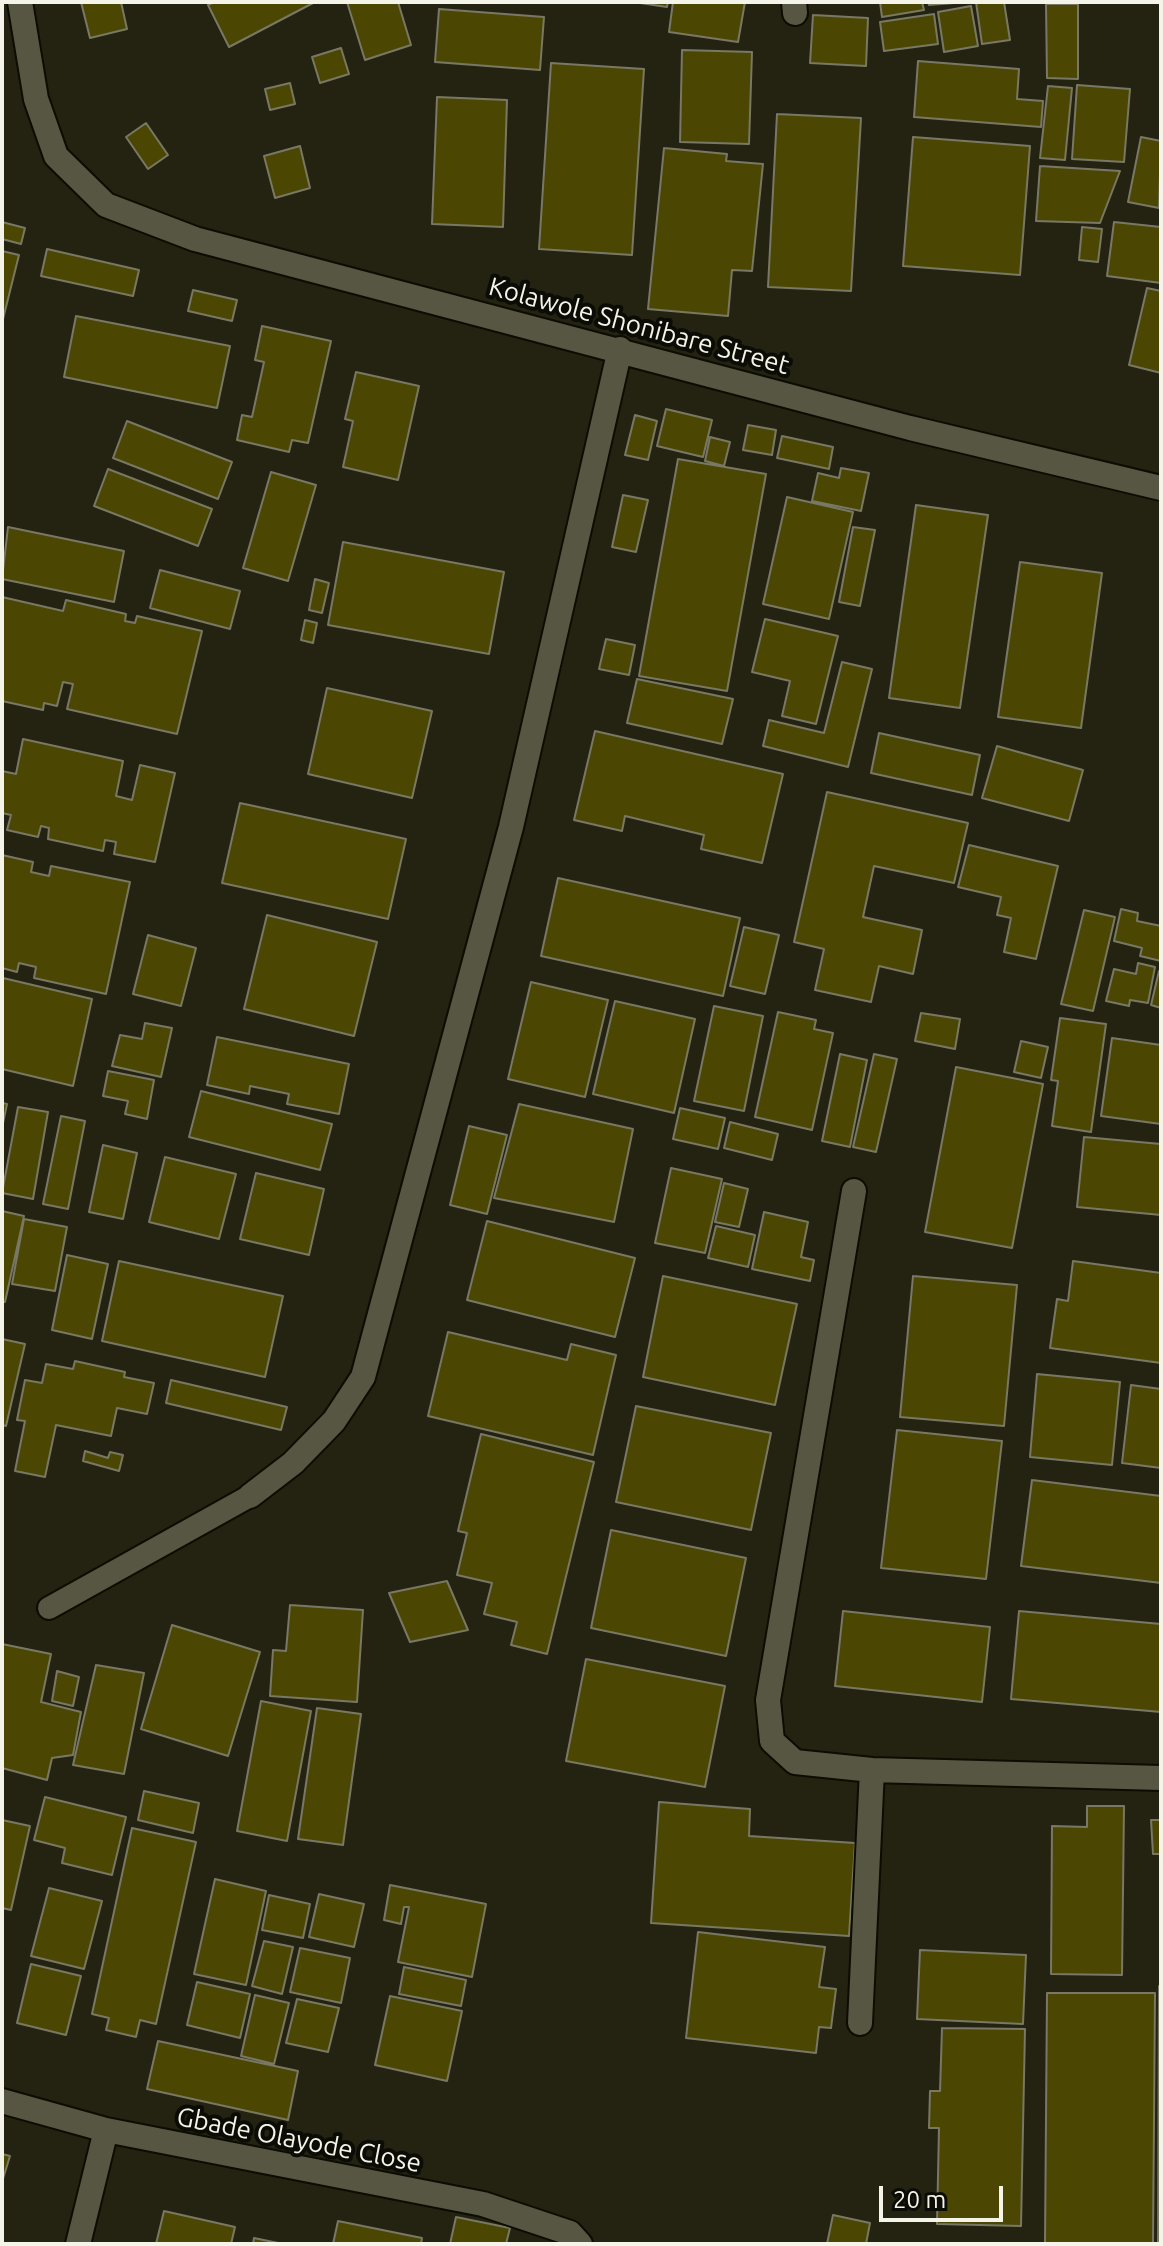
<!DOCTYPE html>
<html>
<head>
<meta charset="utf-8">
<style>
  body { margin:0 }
  #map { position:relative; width:1163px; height:2246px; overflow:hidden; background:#242312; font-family:Ubuntu,sans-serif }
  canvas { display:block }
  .frame { position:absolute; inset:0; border:4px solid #f4f4e9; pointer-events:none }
  .scale { position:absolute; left:879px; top:2186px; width:124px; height:36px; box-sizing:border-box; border:4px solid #f4f4e9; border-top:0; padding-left:10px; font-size:24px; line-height:28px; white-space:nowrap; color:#f4f4e9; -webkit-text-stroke:6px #0c0c06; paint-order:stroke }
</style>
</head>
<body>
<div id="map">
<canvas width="1163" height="2246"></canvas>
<div class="frame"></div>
<div class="scale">20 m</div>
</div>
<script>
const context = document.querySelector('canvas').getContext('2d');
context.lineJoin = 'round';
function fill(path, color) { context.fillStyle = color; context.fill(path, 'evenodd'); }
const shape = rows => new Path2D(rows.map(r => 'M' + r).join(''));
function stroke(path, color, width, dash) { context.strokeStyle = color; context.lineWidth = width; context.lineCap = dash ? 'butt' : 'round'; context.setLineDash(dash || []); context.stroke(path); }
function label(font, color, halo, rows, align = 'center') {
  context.font = font + ' Ubuntu,sans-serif'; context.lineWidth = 8; context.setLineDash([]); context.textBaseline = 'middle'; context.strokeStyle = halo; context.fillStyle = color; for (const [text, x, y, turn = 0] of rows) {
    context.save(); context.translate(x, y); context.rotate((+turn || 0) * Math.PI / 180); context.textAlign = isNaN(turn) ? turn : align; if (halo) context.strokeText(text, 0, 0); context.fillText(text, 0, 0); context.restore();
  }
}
const building = shape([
  [81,2,121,2,127,29,90,38,81,2],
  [214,2,315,2,229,47,208,5,214,2],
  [347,2,398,2,411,45,365,60,347,2],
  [633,2,668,2,667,7,633,2],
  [673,2,745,2,738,42,669,32,673,2],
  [880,2,922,2,924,10,882,17,880,2],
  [928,2,967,2,929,5,928,2],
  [976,2,1004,2,1010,40,982,44,976,2],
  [1046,4,1078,4,1078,79,1047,78,1046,4],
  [971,6,978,46,944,52,938,12,971,6],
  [439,9,544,17,540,70,435,62,439,9],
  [934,14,938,44,884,51,880,22,934,14],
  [813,15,868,18,866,66,810,63,813,15],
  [341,48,349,74,320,83,312,57,341,48],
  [682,50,752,52,749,144,680,142,682,50],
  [918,61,1019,69,1017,99,1043,101,1041,127,914,117,918,61],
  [551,63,644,69,632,255,539,249,551,63],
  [290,83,295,104,270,110,265,89,290,83],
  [1077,85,1130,89,1124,162,1072,159,1077,85],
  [1048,86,1072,88,1065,160,1040,158,1048,86],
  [437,97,507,100,503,227,432,224,437,97],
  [777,114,861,118,851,291,768,287,777,114],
  [146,123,168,155,148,169,126,137,146,123],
  [913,137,1030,146,1020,275,903,266,913,137],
  [1141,137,1161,141,1159,208,1128,202,1141,137],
  [300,146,310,188,275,198,264,156,300,146],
  [664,148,727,154,726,161,763,164,752,271,732,270,728,316,648,309,664,148],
  [1040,166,1120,171,1100,223,1036,221,1040,166],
  [2,222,25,228,21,244,2,239,2,222],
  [1114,222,1161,227,1161,283,1107,276,1114,222],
  [1082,227,1102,229,1098,262,1079,260,1082,227],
  [47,249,139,270,133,296,41,276,47,249],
  [2,251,19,255,2,323,2,251],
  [1147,288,1161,291,1161,373,1129,365,1147,288],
  [193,290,237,300,232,321,188,311,193,290],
  [76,316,230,346,217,408,64,377,76,316],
  [262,326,331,341,308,443,292,440,289,452,237,440,242,415,252,417,264,362,255,360,262,326],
  [356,372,419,386,398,480,343,467,353,421,345,419,356,372],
  [666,409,712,420,703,457,657,446,666,409],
  [635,415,657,421,648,460,625,455,635,415],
  [127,421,232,462,218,499,113,458,127,421],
  [748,425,776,430,772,455,743,450,748,425],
  [782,436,833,447,829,469,777,458,782,436],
  [710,437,730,442,724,466,705,461,710,437],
  [678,459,766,474,727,691,639,676,678,459],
  [841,468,869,473,861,511,812,501,818,473,839,478,841,468],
  [108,469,212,509,198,546,94,506,108,469],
  [271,472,316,485,288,581,243,568,271,472],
  [623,495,648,500,636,552,612,547,623,495],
  [787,497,853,512,829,619,763,604,787,497],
  [916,505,988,515,960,708,889,698,916,505],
  [8,527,124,551,114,602,2,579,8,527],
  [853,527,875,530,860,606,839,602,853,527],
  [343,542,504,572,489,654,328,625,343,542],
  [1020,562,1102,573,1081,728,998,717,1020,562],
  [160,570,240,591,230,629,150,608,160,570],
  [315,579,329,583,322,613,309,610,315,579],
  [2,597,63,611,66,600,126,614,125,621,135,623,137,616,202,631,177,734,67,709,73,684,63,682,57,706,44,703,43,710,2,701,2,597],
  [765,619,838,636,816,724,782,716,790,681,752,672,765,619],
  [305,620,317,623,313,643,301,640,305,620],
  [606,639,635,645,629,675,599,669,606,639],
  [842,662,872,669,848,767,763,746,769,720,824,733,842,662],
  [637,679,733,699,722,744,627,723,637,679],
  [327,688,432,711,412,798,308,774,327,688],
  [595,731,783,774,762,863,701,849,704,835,625,816,622,831,574,820,595,731],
  [879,733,980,755,972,795,871,773,879,733],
  [23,739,123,761,116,796,132,800,140,765,175,773,155,862,114,854,116,842,105,840,103,851,48,839,49,828,41,826,38,837,7,830,11,815,2,813,2,771,16,774,23,739],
  [997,746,1083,770,1069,821,982,798,997,746],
  [827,792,968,823,954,883,874,866,863,917,922,930,913,974,879,966,871,1002,815,990,824,949,794,942,827,792],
  [240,803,406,839,388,919,222,883,240,803],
  [969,845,1058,866,1036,959,1004,952,1011,918,997,915,1001,897,958,887,969,845],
  [2,855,33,862,31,872,49,876,51,866,130,882,106,994,34,978,36,967,19,963,17,972,2,968,2,855],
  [558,878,740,918,723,996,541,956,558,878],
  [1121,909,1138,913,1137,921,1161,926,1161,961,1140,956,1142,948,1114,941,1121,909],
  [1084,910,1115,917,1093,1011,1061,1004,1084,910],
  [267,915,377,942,354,1036,244,1009,267,915],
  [744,927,779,935,765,994,730,986,744,927],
  [148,935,196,948,181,1006,133,994,148,935],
  [1138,963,1155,967,1148,1003,1130,1000,1129,1006,1106,1001,1114,969,1136,974,1138,963],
  [1159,971,1161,971,1161,1008,1151,1005,1159,971],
  [3,978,92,999,73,1086,2,1069,3,978],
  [531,982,608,1000,585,1097,508,1079,531,982],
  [615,1001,695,1019,674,1113,593,1094,615,1001],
  [714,1006,763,1016,744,1111,694,1101,714,1006],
  [778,1012,816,1020,814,1029,833,1033,812,1130,755,1117,778,1012],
  [921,1013,960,1019,955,1049,915,1041,921,1013],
  [1060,1018,1106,1024,1091,1132,1052,1126,1058,1081,1051,1080,1060,1018],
  [145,1023,172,1028,161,1077,112,1066,120,1035,142,1039,145,1023],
  [217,1037,349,1064,339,1114,287,1104,289,1094,250,1086,249,1094,207,1085,217,1037],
  [1112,1038,1161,1045,1161,1124,1101,1116,1112,1038],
  [1021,1041,1048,1047,1041,1078,1014,1072,1021,1041],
  [840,1054,867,1060,850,1147,822,1141,840,1054],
  [874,1054,897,1059,876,1152,853,1147,874,1054],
  [956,1067,1043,1084,1012,1248,925,1232,956,1067],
  [108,1071,154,1080,147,1119,125,1114,128,1101,103,1096,108,1071],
  [201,1091,332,1124,320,1170,189,1137,201,1091],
  [2,1103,7,1104,2,1128,2,1103],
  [519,1104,633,1129,614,1222,494,1198,519,1104],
  [18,1107,48,1112,33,1199,2,1193,18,1107],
  [680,1108,725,1118,718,1149,673,1139,680,1108],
  [61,1116,85,1121,68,1209,43,1204,61,1116],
  [730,1122,778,1134,772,1160,724,1148,730,1122],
  [469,1126,507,1135,487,1214,450,1205,469,1126],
  [1084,1137,1161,1144,1161,1215,1077,1207,1084,1137],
  [103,1145,137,1153,123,1219,89,1212,103,1145],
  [165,1157,236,1174,219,1239,149,1222,165,1157],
  [671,1168,722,1179,705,1253,655,1243,671,1168],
  [256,1173,324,1189,309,1255,240,1239,256,1173],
  [724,1183,748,1189,739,1227,715,1222,724,1183],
  [2,1211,24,1216,5,1302,2,1302,2,1211],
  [764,1212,808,1222,801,1257,814,1260,810,1281,752,1269,764,1212],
  [24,1219,67,1227,55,1291,12,1284,24,1219],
  [487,1221,635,1258,615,1337,467,1300,487,1221],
  [716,1226,755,1235,748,1267,708,1258,716,1226],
  [67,1255,108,1264,92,1339,52,1330,67,1255],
  [119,1261,283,1296,265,1377,102,1341,119,1261],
  [1073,1261,1161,1273,1161,1363,1050,1348,1057,1299,1068,1301,1073,1261],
  [663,1276,797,1304,775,1405,643,1377,663,1276],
  [913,1276,1017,1285,1004,1426,900,1417,913,1276],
  [448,1332,567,1360,571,1344,616,1355,593,1455,428,1416,448,1332],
  [2,1339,25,1344,6,1426,2,1425,2,1339],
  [75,1361,125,1372,124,1377,154,1383,147,1414,117,1408,111,1436,56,1425,45,1477,15,1471,25,1421,17,1420,25,1380,42,1383,46,1364,73,1369,75,1361],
  [1037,1374,1120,1382,1112,1465,1030,1457,1037,1374],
  [171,1380,287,1407,281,1430,166,1403,171,1380],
  [1131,1385,1161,1389,1161,1468,1122,1463,1131,1385],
  [636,1406,771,1433,751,1530,616,1502,636,1406],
  [897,1430,1002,1441,986,1579,881,1568,897,1430],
  [481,1434,594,1462,547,1654,511,1645,517,1622,484,1614,492,1583,457,1575,467,1533,458,1531,481,1434],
  [85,1451,108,1458,110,1452,123,1455,119,1471,83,1461,85,1451],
  [1032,1480,1161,1496,1161,1583,1021,1566,1032,1480],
  [611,1530,746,1558,726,1656,591,1628,611,1530],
  [447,1581,468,1630,410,1642,389,1593,447,1581],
  [290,1605,363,1610,357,1702,270,1696,273,1650,286,1651,290,1605],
  [843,1611,990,1627,982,1702,835,1686,843,1611],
  [1019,1611,1161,1624,1161,1712,1011,1699,1019,1611],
  [172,1625,260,1652,228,1756,141,1729,172,1625],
  [2,1644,51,1654,41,1702,81,1712,73,1755,52,1758,47,1780,2,1768,2,1644],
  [586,1659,725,1686,705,1787,566,1761,586,1659],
  [96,1665,144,1673,124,1774,73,1765,96,1665],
  [57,1671,79,1677,73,1706,52,1701,57,1671],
  [261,1701,311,1711,287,1841,237,1831,261,1701],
  [317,1708,361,1714,343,1845,298,1839,317,1708],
  [144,1791,199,1803,193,1833,138,1820,144,1791],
  [45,1797,126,1817,112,1875,62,1863,65,1848,34,1840,45,1797],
  [659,1802,750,1809,749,1836,855,1843,849,1936,651,1923,659,1802],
  [1087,1806,1124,1806,1122,1975,1051,1974,1052,1826,1087,1827,1087,1806],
  [2,1820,30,1826,11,1910,2,1908,2,1820],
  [1151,1820,1161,1820,1161,1854,1153,1854,1151,1820],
  [132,1828,196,1842,156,2024,140,2020,136,2037,106,2030,109,2018,92,2014,132,1828],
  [215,1879,266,1891,246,1985,194,1974,215,1879],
  [390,1885,486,1904,472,1977,398,1962,409,1907,404,1907,401,1924,384,1920,390,1885],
  [49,1888,102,1901,84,1969,31,1956,49,1888],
  [319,1894,364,1904,354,1947,309,1937,319,1894],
  [269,1895,310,1904,303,1938,262,1930,269,1895],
  [698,1932,825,1947,819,1987,836,1989,831,2028,819,2027,816,2053,686,2038,698,1932],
  [264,1941,293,1947,282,1994,252,1986,264,1941],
  [300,1948,350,1958,341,2003,290,1992,300,1948],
  [920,1950,1026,1955,1023,2024,917,2019,920,1950],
  [31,1964,81,1976,66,2035,17,2023,31,1964],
  [404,1967,466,1980,461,2006,399,1994,404,1967],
  [197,1982,250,1994,240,2038,187,2025,197,1982],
  [1159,1986,1161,1986,1161,2244,1158,2244,1159,1986],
  [1047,1993,1155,1993,1153,2244,1045,2244,1047,1993],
  [255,1995,289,2003,274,2064,241,2056,255,1995],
  [390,1996,462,2011,447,2081,375,2065,390,1996],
  [297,1999,339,2008,328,2052,286,2043,297,1999],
  [942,2028,1025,2029,1021,2226,937,2224,939,2128,929,2128,930,2091,940,2091,942,2028],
  [158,2041,298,2071,288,2120,147,2089,158,2041],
  [2,2154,10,2156,2,2182,2,2154],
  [164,2211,235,2227,231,2244,156,2244,164,2211],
  [833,2215,870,2223,866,2244,827,2244,833,2215],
  [456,2217,510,2228,506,2244,450,2244,456,2217],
  [338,2221,422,2238,421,2244,333,2244,338,2221],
  [254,2238,283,2244,253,2244,254,2238]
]);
fill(building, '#4b4703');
stroke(building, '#787864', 2);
const lane = shape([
  [49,1608,250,1496]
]);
const street = shape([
  [20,2,36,99,56,156,106,205,195,239,910,428,1161,488],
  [794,2,795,13],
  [854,1191,768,1700,772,1741,795,1762,872,1770,1161,1778],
  [250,1496,293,1463,334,1421,363,1377,511,827,620,349],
  [860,2023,872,1770],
  [2,2101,106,2130,483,2204,570,2233,580,2244],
  [78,2244,106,2130]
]);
stroke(lane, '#0d0c01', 26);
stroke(street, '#0d0c01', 28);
stroke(lane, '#575643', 22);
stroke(street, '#575643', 24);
label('26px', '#f4f4e9', '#0c0c06', [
  ["Kolawole Shonibare Street",639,326,15],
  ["Gbade Olayode Close",299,2140,11]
]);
</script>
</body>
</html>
